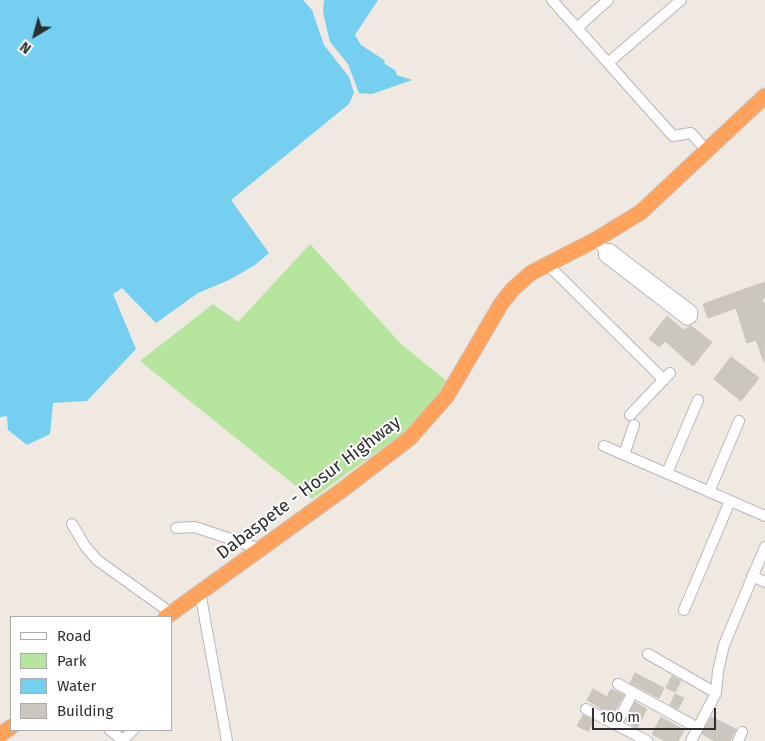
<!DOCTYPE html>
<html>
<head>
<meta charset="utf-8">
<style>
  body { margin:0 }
  #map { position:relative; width:765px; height:741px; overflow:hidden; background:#efe9e1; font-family:"Fira Sans",sans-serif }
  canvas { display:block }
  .legend { position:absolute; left:10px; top:616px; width:162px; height:115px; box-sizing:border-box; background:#fff; border:1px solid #ababab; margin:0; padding:6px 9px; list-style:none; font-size:15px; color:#2e2e2e }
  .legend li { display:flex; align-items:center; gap:10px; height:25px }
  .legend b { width:25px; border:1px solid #ababab }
  .north { position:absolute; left:10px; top:10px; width:50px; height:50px; -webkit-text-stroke:4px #fff; paint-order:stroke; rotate:217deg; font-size:14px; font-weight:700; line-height:20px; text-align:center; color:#2e2e2e }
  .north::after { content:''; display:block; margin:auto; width:18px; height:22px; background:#2e2e2e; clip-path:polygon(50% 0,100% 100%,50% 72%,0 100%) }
  .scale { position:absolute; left:592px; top:708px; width:124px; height:22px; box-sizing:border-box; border:2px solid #2e2e2e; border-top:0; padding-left:6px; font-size:15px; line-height:18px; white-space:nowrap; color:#2e2e2e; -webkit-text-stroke:4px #fff; paint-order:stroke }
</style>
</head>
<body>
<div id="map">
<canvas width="765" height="741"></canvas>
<ul class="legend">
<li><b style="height:6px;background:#fff"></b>Road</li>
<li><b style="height:14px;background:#b6e59e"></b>Park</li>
<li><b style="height:14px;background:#75cff0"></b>Water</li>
<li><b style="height:14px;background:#cbc7bf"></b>Building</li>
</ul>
<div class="north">N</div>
<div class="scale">100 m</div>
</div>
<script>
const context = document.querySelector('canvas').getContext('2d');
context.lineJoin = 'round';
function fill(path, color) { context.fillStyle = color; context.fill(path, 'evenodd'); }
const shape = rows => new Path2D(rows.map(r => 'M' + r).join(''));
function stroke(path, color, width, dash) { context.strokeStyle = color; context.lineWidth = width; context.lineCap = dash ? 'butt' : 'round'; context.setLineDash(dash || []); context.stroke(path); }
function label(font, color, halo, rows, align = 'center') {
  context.font = font + ' "Fira Sans",sans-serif'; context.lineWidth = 4; context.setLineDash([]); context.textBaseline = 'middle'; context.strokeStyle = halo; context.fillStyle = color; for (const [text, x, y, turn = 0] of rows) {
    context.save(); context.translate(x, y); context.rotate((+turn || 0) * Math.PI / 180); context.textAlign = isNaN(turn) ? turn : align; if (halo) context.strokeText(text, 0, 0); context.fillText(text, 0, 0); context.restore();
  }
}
fill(shape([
  [310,244,401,344,449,383,403,433,312,499,140,361,213,304,238,322]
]), '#b6e59e');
fill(shape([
  [0,0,303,0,312,10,324,45,349,77,354,93,349,104,231,200,269,253,255,265,229,280,198,293,156,323,122,288,113,294,136,349,87,401,53,403,50,434,27,445,8,430,7,416,0,417],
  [324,0,378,0,355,35,361,45,384,60,385,64,395,70,397,75,412,80,372,94,359,93,348,64,330,42,323,12]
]), '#75cff0');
const building = shape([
  [765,282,765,298,762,299,765,306,764,362,756,340,747,343,736,308,708,318,703,304,765,282],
  [667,316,683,330,691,326,712,342,693,366,665,341,659,347,649,339,667,316],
  [731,357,759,378,741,401,714,379,731,357],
  [635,673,664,688,659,698,630,683,635,673],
  [672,676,681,681,675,692,666,688,672,676],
  [593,689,607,697,611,689,624,695,612,715,587,700,593,689],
  [675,694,684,698,678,709,670,705,675,694],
  [635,702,647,709,637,728,626,721,635,702],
  [583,715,594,721,588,731,577,726,583,715],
  [661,717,684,730,678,741,665,741,652,734,661,717],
  [711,717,736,729,730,741,715,741,702,734,711,717]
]);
fill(building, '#cbc7bf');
stroke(building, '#cbc5ba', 1);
const minor = shape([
  [552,0,673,136,691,133,707,151],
  [577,28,608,0],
  [608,63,681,0],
  [597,239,604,250,604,256,687,320,692,317,692,311,610,249,604,250],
  [547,264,664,380],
  [630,415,670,373],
  [604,446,765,516],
  [624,455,634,425],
  [667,473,698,400],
  [709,492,739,421],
  [72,524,85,546,97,560,171,613],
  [176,528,195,527,260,549],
  [752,576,765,582],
  [200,592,227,741],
  [684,610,730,501],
  [648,654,716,693],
  [618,684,698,728],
  [586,709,647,741],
  [616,725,633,692],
  [110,730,120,738,125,738,133,730],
  [691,741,716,693,718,671,724,645,765,547],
  [738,741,742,732]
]);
const highway = shape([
  [166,617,342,490,410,438,447,396,501,304,513,289,531,273,597,239,641,212,765,96],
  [0,735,11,727]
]);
stroke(minor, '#b4b7c1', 12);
stroke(highway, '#c9c9c9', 17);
stroke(minor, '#fff', 10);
stroke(highway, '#ffa35c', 15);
label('18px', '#2e2e2e', '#fff', [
  ["Dabaspete - Hosur Highway",309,488,-37]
]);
</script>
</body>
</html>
